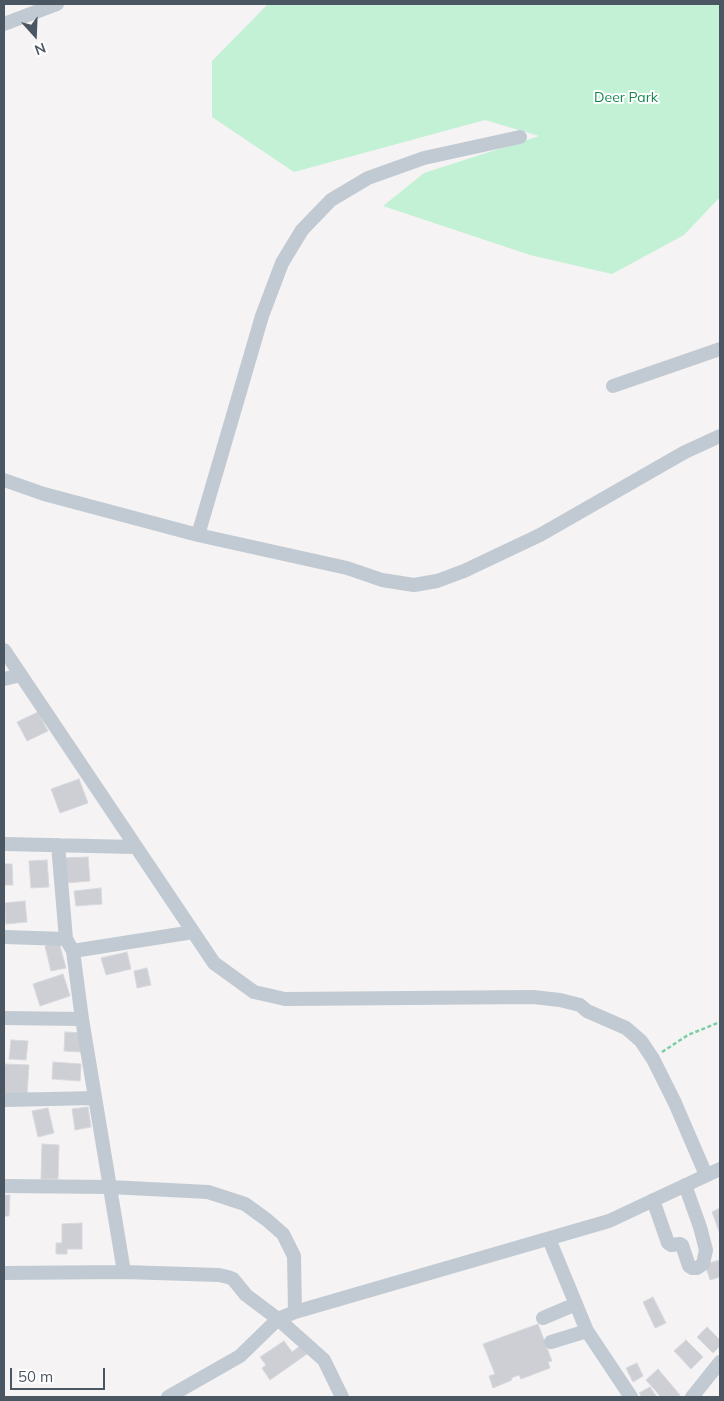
<!DOCTYPE html>
<html>
<head>
<meta charset="utf-8">
<style>
  body { margin:0 }
  #map { position:relative; width:724px; height:1401px; overflow:hidden; background:#f5f3f3; font-family:Mulish,sans-serif }
  canvas { display:block }
  .frame { position:absolute; inset:0; border:5px solid #4a5661; pointer-events:none }
  .north { position:absolute; left:10px; top:10px; width:50px; height:50px; -webkit-text-stroke:4px #fff; paint-order:stroke; rotate:160deg; font-size:14px; font-weight:700; line-height:20px; text-align:center; color:#4a5661 }
  .north::after { content:''; display:block; margin:auto; width:18px; height:22px; background:#4a5661; clip-path:polygon(50% 0,100% 100%,50% 72%,0 100%) }
  .scale { position:absolute; left:10px; top:1368px; width:95px; height:22px; box-sizing:border-box; border:2px solid #4a5661; border-top:0; padding-left:6px; font-size:15px; line-height:18px; white-space:nowrap; color:#4a5661; -webkit-text-stroke:4px #fff; paint-order:stroke }
</style>
</head>
<body>
<div id="map">
<canvas width="724" height="1401"></canvas>
<div class="frame"></div>
<div class="north">N</div>
<div class="scale">50 m</div>
</div>
<script>
const context = document.querySelector('canvas').getContext('2d');
context.lineJoin = 'round';
function fill(path, color) { context.fillStyle = color; context.fill(path, 'evenodd'); }
const shape = rows => new Path2D(rows.map(r => 'M' + r).join(''));
function stroke(path, color, width, dash) { context.strokeStyle = color; context.lineWidth = width; context.lineCap = dash ? 'butt' : 'round'; context.setLineDash(dash || []); context.stroke(path); }
function label(font, color, halo, rows, align = 'center') {
  context.font = font + ' Mulish,sans-serif'; context.lineWidth = 4; context.setLineDash([]); context.textBaseline = 'middle'; context.strokeStyle = halo; context.fillStyle = color; for (const [text, x, y, turn = 0] of rows) {
    context.save(); context.translate(x, y); context.rotate((+turn || 0) * Math.PI / 180); context.textAlign = isNaN(turn) ? turn : align; if (halo) context.strokeText(text, 0, 0); context.fillText(text, 0, 0); context.restore();
  }
}
fill(shape([
  [268,4,720,4,720,197,684,235,612,274,530,255,383,206,424,173,539,136,485,120,294,172,212,117,212,61]
]), '#c3f1d5');
const building = shape([
  [38,712,48,731,27,741,17,722,38,712],
  [79,779,88,803,60,813,51,789,79,779],
  [88,857,90,881,66,883,64,858,88,857],
  [47,860,49,887,31,888,29,861,47,860],
  [4,864,12,864,13,885,4,885,4,864],
  [101,888,102,904,76,906,74,891,101,888],
  [25,901,27,922,6,924,5,903,25,901],
  [59,942,66,968,51,971,45,946,59,942],
  [127,952,131,969,106,975,101,958,127,952],
  [147,968,151,985,137,988,134,971,147,968],
  [63,974,70,996,40,1006,33,984,63,974],
  [65,1032,82,1033,81,1052,64,1051,65,1032],
  [11,1040,28,1041,26,1060,9,1059,11,1040],
  [53,1062,81,1064,80,1081,52,1079,53,1062],
  [4,1064,29,1065,27,1095,4,1094,4,1064],
  [88,1107,91,1127,75,1130,72,1109,88,1107],
  [48,1108,54,1133,38,1137,32,1111,48,1108],
  [42,1144,59,1145,58,1179,41,1179,42,1144],
  [4,1195,10,1195,9,1216,4,1216,4,1195],
  [720,1208,720,1234,712,1212,720,1208],
  [82,1223,82,1249,67,1249,67,1254,56,1254,56,1243,62,1243,62,1224,82,1223],
  [720,1260,720,1277,710,1280,705,1264,720,1260],
  [653,1297,666,1323,655,1328,643,1302,653,1297],
  [538,1324,552,1361,548,1362,550,1368,521,1379,519,1375,511,1378,512,1380,493,1388,489,1376,495,1374,483,1344,538,1324],
  [707,1327,720,1340,720,1346,713,1353,697,1337,707,1327],
  [686,1340,703,1357,691,1369,674,1351,686,1340],
  [284,1341,292,1352,300,1346,307,1354,270,1380,262,1368,266,1365,260,1357,284,1341],
  [637,1363,643,1376,633,1382,626,1368,637,1363],
  [658,1369,680,1395,677,1397,661,1397,646,1380,658,1369],
  [650,1387,657,1397,642,1397,639,1393,650,1387]
]);
fill(building, '#cdcfd5');
stroke(building, '#d7d9de', 1);
stroke(shape([
  [662,1052,688,1035,720,1022]
]), '#7ad0a6', 2.5, [4, 2.5]);
stroke(shape([
  [4,24,57,4],
  [613,386,720,349],
  [4,480,44,494,198,535,347,568,382,580,414,585,437,581,464,571,540,535,685,452,720,436],
  [198,535,262,316,282,263,302,230,331,200,368,178,424,158,520,137],
  [4,650,214,963,254,992,285,999,533,997,560,1000,580,1005,587,1011,626,1028,641,1041,653,1059,675,1103,706,1175],
  [4,679,21,675],
  [4,844,135,847],
  [4,937,66,939],
  [73,951,193,932],
  [4,1018,82,1019,73,951,66,939,58,845],
  [82,1019,124,1272],
  [4,1100,95,1098],
  [4,1186,110,1187,208,1192,245,1204,267,1220,283,1234,294,1256,295,1312],
  [653,1200,668,1243,671,1245,680,1244,682,1245,689,1266,692,1268,697,1268,703,1264,706,1250,700,1227,685,1185],
  [549,1239,587,1331,631,1397],
  [4,1273,124,1272,219,1275,228,1277,233,1279,246,1295,278,1319,324,1360,342,1397],
  [543,1318,576,1304],
  [551,1342,587,1331],
  [168,1397,240,1356,278,1319,295,1312,609,1221,720,1169],
  [692,1397,720,1362]
]), '#c1cad2', 14);
label('14px', '#17864f', '#fff', [
  ["Deer Park",626,98]
]);
</script>
</body>
</html>
